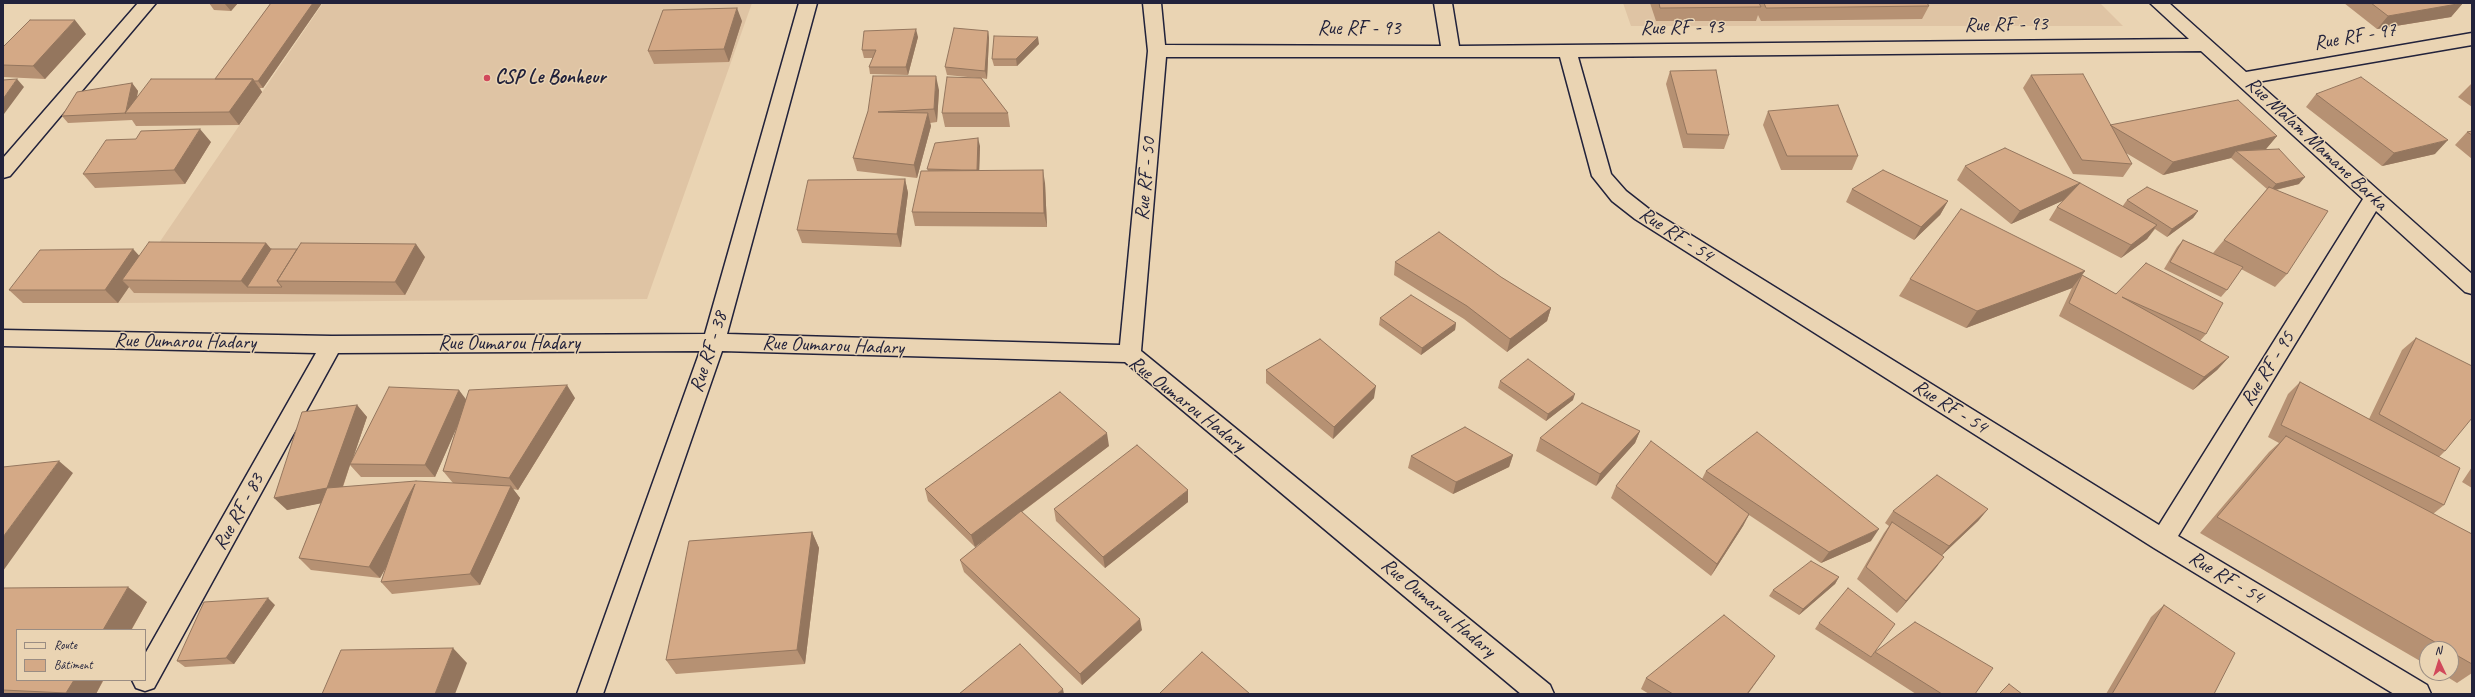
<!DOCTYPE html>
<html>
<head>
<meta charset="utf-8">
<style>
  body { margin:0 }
  #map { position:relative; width:2475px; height:697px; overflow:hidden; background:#ead4b3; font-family:Caveat,sans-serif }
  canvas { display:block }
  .frame { position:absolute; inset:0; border:4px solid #22223b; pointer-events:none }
  .legend { position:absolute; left:16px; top:629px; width:130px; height:52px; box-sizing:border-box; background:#ead4b3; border:1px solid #9a8d83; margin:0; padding:5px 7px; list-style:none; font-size:12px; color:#22223b }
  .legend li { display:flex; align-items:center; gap:8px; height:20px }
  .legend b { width:20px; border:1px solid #9a8d83 }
  .north { position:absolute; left:2419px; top:641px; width:40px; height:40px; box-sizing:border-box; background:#ead4b3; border:1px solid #9a8d83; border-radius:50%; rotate:356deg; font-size:11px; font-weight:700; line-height:16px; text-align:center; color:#22223b }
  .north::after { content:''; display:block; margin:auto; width:14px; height:18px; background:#d1495b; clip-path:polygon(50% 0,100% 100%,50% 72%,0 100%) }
</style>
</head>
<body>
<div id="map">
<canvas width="2475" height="697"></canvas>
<div class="frame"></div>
<ul class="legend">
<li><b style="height:5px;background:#ead4b3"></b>Route</li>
<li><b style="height:11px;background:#d4a986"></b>Bâtiment</li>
</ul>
<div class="north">N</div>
</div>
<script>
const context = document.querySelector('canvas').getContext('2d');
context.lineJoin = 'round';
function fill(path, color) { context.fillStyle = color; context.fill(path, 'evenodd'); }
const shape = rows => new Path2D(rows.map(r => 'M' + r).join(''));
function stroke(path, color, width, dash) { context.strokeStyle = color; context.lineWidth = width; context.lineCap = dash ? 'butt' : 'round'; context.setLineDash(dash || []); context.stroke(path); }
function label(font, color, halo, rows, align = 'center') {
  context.font = font + ' Caveat,sans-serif'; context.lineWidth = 3; context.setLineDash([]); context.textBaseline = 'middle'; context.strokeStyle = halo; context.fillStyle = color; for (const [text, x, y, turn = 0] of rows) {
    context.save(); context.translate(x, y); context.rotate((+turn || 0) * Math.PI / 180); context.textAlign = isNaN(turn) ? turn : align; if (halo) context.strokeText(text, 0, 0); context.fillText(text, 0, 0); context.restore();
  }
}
fill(shape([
  [323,3,752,3,647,299,118,303],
  [1623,3,2100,3,2123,26,1631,26]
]), '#dfc4a4');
const street = shape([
  [138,3,156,3,10,176,3,178,3,158,138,3],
  [799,3,817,3,727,334,1120,345,1148,51,1143,3,1161,3,1165,45,1441,46,1434,3,1452,3,1459,46,2189,39,2150,3,2169,3,2246,72,2472,33,2472,45,2257,82,2472,274,2472,294,2465,292,2376,211,2178,536,2427,685,2431,694,2394,694,2154,548,1635,219,1612,201,1592,176,1560,57,1166,57,1141,351,1550,685,1554,694,1521,694,1125,362,722,351,603,694,577,694,700,351,338,353,154,688,145,691,136,688,132,680,145,680,145,654,316,353,3,346,3,330,332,336,705,334,799,3],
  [2201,51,2363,199,2159,525,1649,209,1626,191,1611,174,1578,57,2201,51]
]);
stroke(street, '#22223b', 3);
fill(street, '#ead4b3');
fill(shape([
  [209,3,238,3,231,11,214,10],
  [271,3,322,3,263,88,260,88,262,92,239,125,136,126,132,120,68,123,62,116,132,83,138,91,137,97,215,79],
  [1650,3,1927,3,1929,6,1922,19,1761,21,1758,15,1756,21,1656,21],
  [2344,3,2463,3,2451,17,2377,29],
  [742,21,729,62,654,64,648,51],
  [988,31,989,38,987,79,981,78,1008,113,1010,127,945,127,942,113,978,78,947,75,945,67],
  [86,34,45,79,3,77,3,47],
  [918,37,908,75,870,74,869,67,873,58,864,58,862,50],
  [1039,44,1017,66,994,66,992,59],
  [1670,71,1729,135,1724,149,1683,148,1666,84],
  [2031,75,2111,125,2277,136,2266,149,2299,184,2276,190,2287,274,2275,287,2241,269,2227,290,2221,297,2164,269,2177,247,2183,240,2213,253,2267,189,2231,158,2163,175,2126,153,2132,164,2123,177,2073,174,2023,88],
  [2472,83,2472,107,2458,97],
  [939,90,937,122,930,123,931,126,917,178,857,171,853,158,868,111],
  [2316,94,2435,154,2382,166,2306,107],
  [1768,111,1858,156,1852,170,1781,170,1763,125],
  [2472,131,2472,159,2455,145,2467,132],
  [211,142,185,184,95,188,83,174],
  [980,146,979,170,1045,183,1047,227,915,226,912,212,928,170,927,169],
  [1965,166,2122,207,2127,200,2198,211,2193,218,2167,237,2155,229,2147,239,2121,258,2049,220,2057,207,2064,200,2011,224,1957,180],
  [905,179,908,193,901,247,802,243,797,230],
  [1852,189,1948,201,1940,215,1914,240,1846,202],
  [266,243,271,249,425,257,405,295,134,293,129,287,118,303,23,303,9,290,133,249,139,256],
  [1395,262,1501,277,1551,308,1547,321,1507,352,1464,319,1394,275],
  [2085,271,2082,275,2116,294,2206,334,2200,341,2229,357,2217,370,2193,390,2059,316,2072,288,1966,328,1899,296,1910,279],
  [1380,318,1456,323,1455,330,1421,355,1379,325],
  [2416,338,2445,451,2439,457,2444,505,2433,514,2472,534,2472,673,2457,683,2441,673,2451,673,2451,649,2427,649,2427,665,2200,533,2269,452,2279,443,2268,437,2288,394,2300,382,2369,419,2402,350],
  [1266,370,1374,398,1333,439,1266,383],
  [1500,381,1573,400,1546,421,1498,388],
  [575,398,518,490,513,489,520,498,480,585,392,594,381,582,386,568,380,578,311,570,299,558,321,503,287,510,357,405,367,417,353,458,466,400],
  [458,424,443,471,453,483,343,487,350,465,361,477,435,477],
  [1640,431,1635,443,1596,486,1536,451,1540,438],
  [1109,446,1022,512,1142,630,1082,685,964,572,960,560,997,531,975,547,928,501,925,489],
  [1513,455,1509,467,1453,494,1408,468,1411,456],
  [2472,467,2472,488,2462,482],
  [1706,471,1871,541,1821,563,1749,515,1743,526,1711,576,1611,498,1616,486,1702,479],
  [1188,502,1105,568,1056,521,1054,509],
  [1988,509,1978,521,1942,555,1944,557,1897,613,1857,579,1884,533,1889,526,1885,523,1893,511],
  [812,532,819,548,805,664,676,674,666,660],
  [1839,577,1835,584,1799,615,1769,596,1773,590],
  [3,588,147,602,96,694,3,694],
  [275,605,234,664,185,667,177,661],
  [2164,605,2214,694,2106,694,2151,617],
  [1819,623,1871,657,1875,652,1975,694,1916,694,1815,629],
  [1775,656,1748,694,1649,694,1641,689,1646,678]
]), '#b69173');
fill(shape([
  [226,3,238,3,231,11,225,4],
  [313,3,322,3,263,88,258,81],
  [2463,3,2451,17,2377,29,2388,16],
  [737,8,742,21,729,62,724,49],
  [75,20,86,34,45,79,33,66],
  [916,29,918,37,908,75,906,67],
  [988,31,989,38,987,79,985,71],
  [1038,37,1039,44,1017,66,1016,59],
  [936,76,939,90,937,122,934,109],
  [17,79,24,87,4,114,3,114,3,99],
  [253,79,262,92,239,125,229,112],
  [132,83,138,91,134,112,126,113],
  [928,113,931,126,917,178,914,165],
  [200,129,211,142,185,184,174,170],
  [2277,136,2266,149,2236,151,2231,158,2163,175,2173,162],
  [978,138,980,146,979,178,977,171],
  [2448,140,2435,154,2382,166,2394,153],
  [1043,170,1045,183,1047,227,1044,213],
  [2305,177,2299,184,2270,191,2276,184],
  [905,179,908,193,901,247,897,234],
  [2080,183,2071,197,2011,224,2020,211],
  [1948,201,1940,215,1914,240,1921,227],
  [2198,211,2193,218,2167,237,2172,229],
  [2157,225,2147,239,2121,258,2131,245],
  [266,243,277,256,247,287,241,281],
  [416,244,425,257,405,295,395,282],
  [133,249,145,262,122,280,129,287,118,303,105,290],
  [2085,271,2072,288,1966,328,1977,311],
  [1551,308,1547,321,1507,352,1510,339],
  [1456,323,1455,330,1421,355,1422,348],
  [2229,357,2217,370,2193,390,2204,377],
  [567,385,575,398,518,490,509,478],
  [1376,386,1374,398,1333,439,1334,427],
  [459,390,468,402,435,477,425,465],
  [1575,394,1573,400,1546,421,1548,414],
  [357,405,367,417,351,464,350,464,350,465,338,500,287,510,274,498],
  [1640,431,1635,443,1596,486,1600,474],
  [1107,433,1109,446,975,547,971,535],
  [1513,455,1509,467,1453,494,1456,482],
  [59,461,73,473,3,571,3,537],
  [415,484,425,496,380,578,369,567],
  [511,486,520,498,480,585,470,574],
  [1188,490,1188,502,1105,568,1103,557],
  [1988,509,1978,521,1940,557,1949,546],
  [1749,514,1743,526,1711,576,1717,564],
  [1879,529,1871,541,1821,563,1829,552],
  [812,532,819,548,805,664,797,650],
  [1944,557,1935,569,1897,613,1906,601],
  [1839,577,1835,584,1799,615,1803,609],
  [128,587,147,602,131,630,103,630],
  [268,598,275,605,234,664,226,658],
  [1140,619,1142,630,1082,685,1080,674],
  [453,648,467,663,455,694,435,694],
  [74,680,103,680,96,694,68,694,66,693],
  [1063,689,1064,694,1057,694]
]), '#94765e');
const building = shape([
  [271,3,313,3,258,81,254,81,253,79,215,79,271,3],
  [1659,3,1759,3,1761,7,1660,8,1659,3],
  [1764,3,1927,3,1929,6,1766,8,1764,3],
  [2371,3,2463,3,2388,16,2371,3],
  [737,8,724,49,648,51,663,10,737,8],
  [30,20,75,20,33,66,3,65,3,47,30,20],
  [954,28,988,31,985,71,945,67,954,28],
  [916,29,906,67,869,67,876,50,862,50,864,31,916,29],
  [994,36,1038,37,1016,59,992,59,994,36],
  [1716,70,1729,135,1687,134,1670,71,1716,70],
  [2083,74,2132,164,2082,160,2031,75,2083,74],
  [873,76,936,76,934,109,878,112,928,113,914,165,853,158,868,111,873,76],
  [947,77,981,78,1008,113,942,113,947,77],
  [2361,77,2448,140,2394,153,2316,94,2361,77],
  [17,79,3,99,3,80,17,79],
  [151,79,253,79,229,112,125,113,151,79],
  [132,83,126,111,125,113,126,113,62,116,77,92,132,83],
  [2238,100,2277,136,2173,162,2110,125,2238,100],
  [1838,105,1858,156,1787,156,1768,111,1838,105],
  [200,129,174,170,83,174,106,140,136,139,141,131,200,129],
  [2472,131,2472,135,2467,132,2472,131],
  [978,138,977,170,961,170,927,169,935,143,978,138],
  [2005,148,2080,183,2020,211,1965,166,2005,148],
  [2279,149,2305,177,2276,184,2236,151,2279,149],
  [1043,170,1044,213,912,212,921,171,1043,170],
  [1883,170,1948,201,1921,227,1852,189,1883,170],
  [905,179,897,234,797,230,808,180,905,179],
  [2080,183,2157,225,2131,245,2057,207,2080,183],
  [2147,187,2198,211,2172,229,2127,200,2147,187],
  [2269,187,2328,211,2287,274,2224,240,2269,187],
  [1961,209,2085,271,1977,311,1910,279,1961,209],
  [1439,232,1501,277,1551,308,1510,339,1467,306,1395,262,1439,232],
  [2183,240,2243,267,2227,290,2170,262,2183,240],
  [149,242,266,243,241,281,122,280,149,242],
  [301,243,416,244,395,282,277,281,301,243],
  [133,249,105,290,9,290,40,250,133,249],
  [271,249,297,249,277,281,282,287,247,287,271,249],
  [2146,263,2223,303,2206,334,2122,297,2229,357,2204,377,2069,303,2082,275,2116,294,2146,263],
  [1411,295,1456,323,1422,348,1380,318,1411,295],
  [2416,338,2472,366,2472,418,2445,451,2379,414,2416,338],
  [1320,339,1376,386,1334,427,1266,370,1320,339],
  [1528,359,1575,394,1548,414,1500,381,1528,359],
  [2300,382,2460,468,2444,505,2281,425,2300,382],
  [567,385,509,478,443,471,469,390,567,385],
  [389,387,459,390,425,465,350,464,389,387],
  [1060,392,1107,433,971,535,925,489,1060,392],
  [1582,403,1640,431,1600,474,1540,438,1582,403],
  [357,405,327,488,274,498,302,412,357,405],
  [1465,427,1513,455,1456,482,1411,456,1465,427],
  [1757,432,1879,529,1829,552,1706,471,1757,432],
  [2286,436,2472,534,2472,664,2451,652,2451,649,2447,649,2217,517,2286,436],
  [1651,441,1749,514,1717,564,1616,486,1651,441],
  [1137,445,1188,490,1103,557,1054,509,1137,445],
  [59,461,3,537,3,467,59,461],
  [1937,475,1988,509,1949,546,1893,511,1937,475],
  [416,481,511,486,470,574,381,582,415,484,369,567,299,558,327,488,416,481],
  [1021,511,1140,619,1080,674,960,560,1021,511],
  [1892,522,1944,557,1906,601,1866,567,1892,522],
  [812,532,797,650,666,660,689,541,812,532],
  [1811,561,1839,577,1803,609,1773,590,1811,561],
  [128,587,103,630,17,630,17,680,74,680,66,693,3,690,3,588,128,587],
  [1848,588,1895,624,1871,657,1819,623,1848,588],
  [268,598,226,658,177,661,204,602,268,598],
  [2164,605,2235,653,2214,694,2112,694,2164,605],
  [1724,615,1775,656,1747,694,1673,694,1646,678,1724,615],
  [1915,622,1993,668,1975,694,1942,694,1875,652,1915,622],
  [1020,644,1063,689,1057,694,959,694,1020,644],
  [453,648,435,694,322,694,341,650,453,648],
  [1202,652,1250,694,1159,694,1202,652],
  [2009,684,2022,694,1999,694,2009,684]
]);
fill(building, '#d4a986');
stroke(building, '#94765e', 1);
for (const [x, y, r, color] of [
  [487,78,4,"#d1495b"]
]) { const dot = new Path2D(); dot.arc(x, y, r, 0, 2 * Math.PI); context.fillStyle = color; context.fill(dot); stroke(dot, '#ead4b3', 1.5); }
label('20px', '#22223b', '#ead4b3', [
  ["Rue RF - 93",2006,25,-1],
  ["Rue RF - 93",1682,28,-1],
  ["Rue RF - 93",1359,29],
  ["Rue RF - 97",2355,37,-10],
  ["Rue Malam Mamane Barka",2316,144,43],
  ["Rue RF - 50",1146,179,-85],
  ["Rue RF - 54",1676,235,33],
  ["Rue Oumarou Hadary",185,342,1],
  ["Rue Oumarou Hadary",509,344],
  ["Rue Oumarou Hadary",833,346,2],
  ["Rue RF - 38",709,352,-72],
  ["Rue RF - 95",2268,369,-58],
  ["Rue Oumarou Hadary",1187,404,38],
  ["Rue RF - 54",1950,407,32],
  ["Rue RF - 83",239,512,-61],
  ["Rue RF - 54",2226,578,31],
  ["Rue Oumarou Hadary",1438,608,40]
]);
label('bold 20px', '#22223b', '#ead4b3', [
  ["CSP Le Bonheur",495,78]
], 'left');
</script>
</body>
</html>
